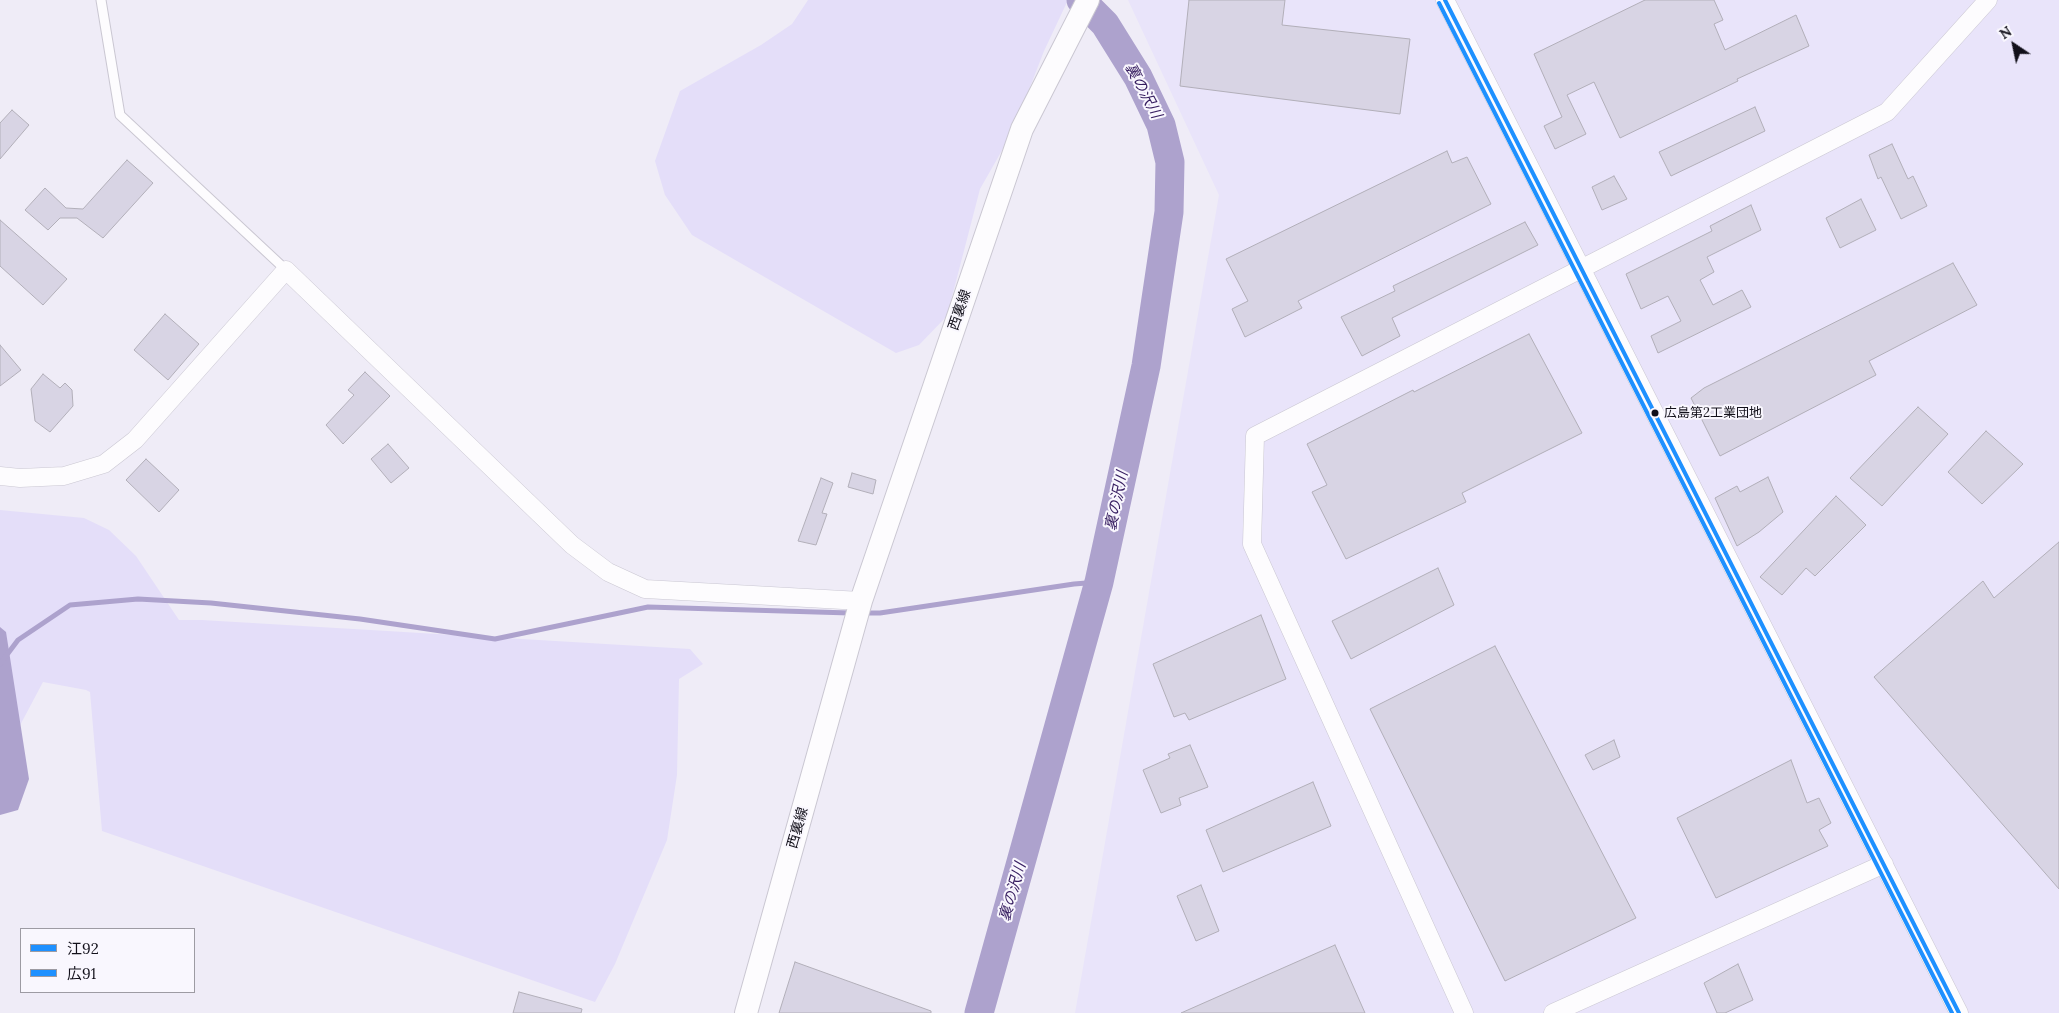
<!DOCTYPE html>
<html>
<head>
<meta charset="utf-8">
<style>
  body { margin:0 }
  #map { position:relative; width:2059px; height:1013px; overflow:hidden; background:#efecf7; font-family:Lora,"Noto Sans JP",serif }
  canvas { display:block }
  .legend { position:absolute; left:20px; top:928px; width:175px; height:65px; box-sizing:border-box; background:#f9f7fe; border:1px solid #9d9ba3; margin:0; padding:6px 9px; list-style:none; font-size:15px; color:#12101a }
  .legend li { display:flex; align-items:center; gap:10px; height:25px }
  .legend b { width:25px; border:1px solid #9d9ba3 }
  .north { position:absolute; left:1989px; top:20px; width:50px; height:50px; -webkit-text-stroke:4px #f9f7fe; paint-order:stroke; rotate:326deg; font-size:14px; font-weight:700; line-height:20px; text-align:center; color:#12101a }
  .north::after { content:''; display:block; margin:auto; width:18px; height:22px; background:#12101a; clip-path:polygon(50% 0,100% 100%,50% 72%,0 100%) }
</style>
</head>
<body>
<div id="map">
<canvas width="2059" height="1013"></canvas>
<ul class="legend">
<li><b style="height:6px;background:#1e90ff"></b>江92</li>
<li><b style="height:6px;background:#1e90ff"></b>広91</li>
</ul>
<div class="north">N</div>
</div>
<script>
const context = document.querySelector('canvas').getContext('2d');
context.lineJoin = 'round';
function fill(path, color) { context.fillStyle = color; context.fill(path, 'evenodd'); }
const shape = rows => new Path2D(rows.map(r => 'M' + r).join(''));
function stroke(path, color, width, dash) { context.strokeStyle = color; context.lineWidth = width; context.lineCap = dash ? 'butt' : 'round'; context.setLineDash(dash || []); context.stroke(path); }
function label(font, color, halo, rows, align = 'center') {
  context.font = font + ' Lora,"Noto Sans JP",serif'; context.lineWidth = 4; context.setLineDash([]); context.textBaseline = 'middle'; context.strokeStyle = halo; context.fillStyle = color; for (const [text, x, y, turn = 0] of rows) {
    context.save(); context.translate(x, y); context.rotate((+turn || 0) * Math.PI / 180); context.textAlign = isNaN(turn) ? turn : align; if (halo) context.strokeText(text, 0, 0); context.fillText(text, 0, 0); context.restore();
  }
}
fill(shape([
  [1128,0,2059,0,2059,1013,1075,1013,1219,195]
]), '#e9e4fa');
fill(shape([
  [808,0,1068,0,1044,51,1013,131,980,189,947,316,919,345,896,353,692,235,665,195,655,161,680,91,761,45,792,24],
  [0,510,84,518,109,530,136,556,179,620,202,620,690,649,703,664,679,679,677,775,667,840,615,964,595,1002,102,831,90,692,86,690,43,682,0,763]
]), '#e4def9');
fill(shape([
  [0,627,6,632,29,779,18,810,0,815]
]), '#ada2cd');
stroke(shape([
  [864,613,880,613,1074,584,1099,582],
  [0,664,18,640,70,605,138,599,211,603,360,619,495,639,648,607,850,613]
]), '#ada2cd', 5);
stroke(shape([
  [979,1013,1099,582,1146,366,1169,212,1170,162,1161,125,1138,77,1105,24,1081,0]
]), '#ada2cd', 29);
const building = shape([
  [1189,0,1285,0,1282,25,1410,39,1400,114,1180,86,1189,0],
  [1645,0,1714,0,1723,20,1714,24,1725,50,1796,15,1809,46,1737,79,1738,81,1620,138,1594,82,1567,95,1586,134,1555,149,1544,126,1562,117,1534,54,1645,0],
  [1755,107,1765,131,1671,176,1659,152,1755,107],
  [12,110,29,125,0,159,0,123,12,110],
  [1892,144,1908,179,1913,176,1927,206,1901,219,1881,177,1878,179,1869,155,1892,144],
  [1447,151,1452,163,1467,157,1491,204,1298,301,1302,308,1245,337,1232,309,1248,301,1226,259,1447,151],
  [127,160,153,183,103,238,77,218,60,218,48,230,25,210,45,188,66,208,83,209,127,160],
  [1614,176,1627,199,1602,210,1592,187,1614,176],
  [1861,199,1876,230,1840,248,1826,218,1861,199],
  [1751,205,1761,230,1707,257,1714,272,1700,280,1713,305,1742,290,1751,307,1658,353,1651,336,1681,321,1668,296,1641,309,1626,274,1712,231,1710,226,1751,205],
  [0,220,67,279,43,305,0,266,0,220],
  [1525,222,1538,245,1392,318,1400,336,1362,356,1341,317,1395,291,1393,286,1525,222],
  [1953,263,1977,305,1869,361,1876,375,1720,456,1691,398,1704,388,1953,263],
  [165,314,199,344,168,380,134,350,165,314],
  [1529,334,1582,433,1462,493,1466,502,1346,559,1312,492,1327,485,1307,444,1413,390,1414,392,1529,334],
  [0,345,21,370,0,386,0,345],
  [365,372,390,396,343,444,326,425,354,395,348,390,365,372],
  [43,374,60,388,65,383,72,390,73,406,50,432,35,421,31,389,43,374],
  [1918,407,1948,434,1882,506,1850,478,1918,407],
  [1986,431,2023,464,1982,504,1948,472,1986,431],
  [388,444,409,468,391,483,371,459,388,444],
  [146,459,179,490,159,512,126,480,146,459],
  [852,473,876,480,873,494,848,487,852,473],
  [1768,477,1783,512,1759,532,1737,546,1715,498,1737,486,1740,492,1768,477],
  [821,478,833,483,822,513,827,514,816,545,798,541,821,478],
  [1836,496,1866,525,1815,576,1806,568,1782,595,1760,577,1836,496],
  [2059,542,2059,889,1874,677,1983,581,1994,598,2059,542],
  [1438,568,1454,605,1351,659,1332,621,1438,568],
  [1261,615,1286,679,1189,720,1185,713,1174,717,1153,664,1261,615],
  [1495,646,1636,918,1505,981,1370,709,1495,646],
  [1614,740,1620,757,1593,770,1585,755,1614,740],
  [1190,745,1208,787,1179,798,1181,805,1161,813,1143,770,1170,758,1168,754,1190,745],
  [1791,760,1807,803,1819,798,1831,823,1819,830,1828,846,1716,898,1677,818,1791,760],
  [1313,782,1331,826,1223,872,1206,830,1313,782],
  [1201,885,1219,931,1196,941,1177,896,1201,885],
  [1335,945,1365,1013,1181,1013,1335,945],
  [795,962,931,1011,931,1013,779,1013,795,962],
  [1738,964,1753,1000,1725,1013,1717,1013,1704,983,1738,964],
  [519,992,582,1009,581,1013,513,1013,519,992]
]);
fill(building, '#d8d4e4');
stroke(building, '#b2afb9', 1);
const service = shape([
  [101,0,120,115,286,270]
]);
const minor = shape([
  [1445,0,1959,1013],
  [0,476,20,478,64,476,104,464,135,440,286,270,572,545,608,572,645,589,861,601],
  [1464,1013,1252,544,1255,436,1887,112,1988,0],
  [1553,1013,1884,864]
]);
const tertiary = shape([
  [746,1013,861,601,1022,129,1088,0]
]);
stroke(service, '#cac7d2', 11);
stroke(minor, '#cac7d2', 19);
stroke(tertiary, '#cac7d2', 24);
stroke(service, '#fdfcfe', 9);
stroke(minor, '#fdfcfe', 18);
stroke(tertiary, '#fdfcfe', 22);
stroke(shape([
  [1445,0,1959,1013]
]), '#1e90ff', 4);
stroke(shape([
  [1439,3,1952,1013]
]), '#1e90ff', 4);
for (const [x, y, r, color] of [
  [1655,413,4.5,"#12101a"]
]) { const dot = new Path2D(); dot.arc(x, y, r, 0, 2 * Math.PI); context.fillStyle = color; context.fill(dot); stroke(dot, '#f9f7fe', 2); }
label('13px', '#12101a', '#f9f7fe', [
  ["広島第2工業団地",1664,413]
], 'left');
label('14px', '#12101a', '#f9f7fe', [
  ["西裏線",960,310,-71],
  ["西裏線",798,828,-74]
]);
label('italic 15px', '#361d60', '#f9f7fe', [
  ["裏の沢川",1143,91,62],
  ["裏の沢川",1117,501,-78],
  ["裏の沢川",1013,892,-74]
]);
</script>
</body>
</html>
